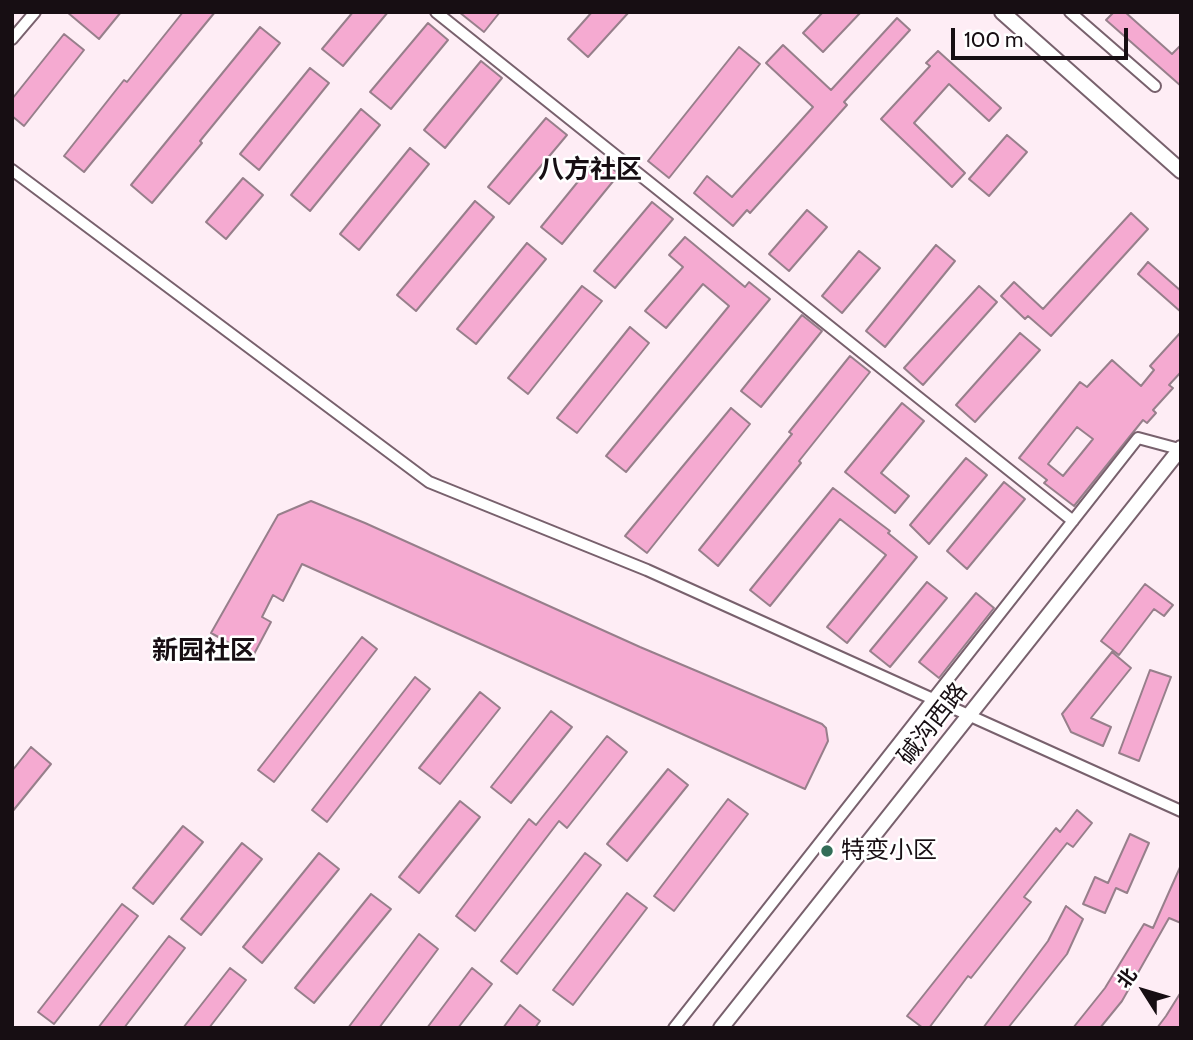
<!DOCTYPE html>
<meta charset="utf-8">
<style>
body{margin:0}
#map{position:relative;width:1193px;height:1040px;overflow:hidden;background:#feedf5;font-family:Cabin,"Noto Sans SC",sans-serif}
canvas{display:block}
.frame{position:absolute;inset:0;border:14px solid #170e13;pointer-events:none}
.north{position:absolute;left:1109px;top:956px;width:70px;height:70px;-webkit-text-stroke:5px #fff;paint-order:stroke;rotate:307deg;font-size:19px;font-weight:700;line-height:28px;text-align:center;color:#170e13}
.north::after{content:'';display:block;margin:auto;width:24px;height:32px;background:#170e13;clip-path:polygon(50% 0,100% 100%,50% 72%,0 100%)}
.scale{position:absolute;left:951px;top:28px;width:177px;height:32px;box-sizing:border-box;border:4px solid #170e13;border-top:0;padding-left:9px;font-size:21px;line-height:24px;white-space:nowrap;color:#170e13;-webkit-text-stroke:5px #fff;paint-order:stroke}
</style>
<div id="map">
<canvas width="1193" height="1040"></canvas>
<div class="frame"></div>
<div class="north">北</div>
<div class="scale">100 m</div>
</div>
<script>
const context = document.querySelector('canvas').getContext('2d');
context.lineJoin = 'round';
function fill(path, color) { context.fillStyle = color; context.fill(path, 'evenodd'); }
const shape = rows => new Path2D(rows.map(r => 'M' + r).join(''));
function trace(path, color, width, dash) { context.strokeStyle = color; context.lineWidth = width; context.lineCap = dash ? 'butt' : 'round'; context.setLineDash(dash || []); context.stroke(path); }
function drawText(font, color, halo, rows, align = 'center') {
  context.font = font + ' Cabin,"Noto Sans SC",sans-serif'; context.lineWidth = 5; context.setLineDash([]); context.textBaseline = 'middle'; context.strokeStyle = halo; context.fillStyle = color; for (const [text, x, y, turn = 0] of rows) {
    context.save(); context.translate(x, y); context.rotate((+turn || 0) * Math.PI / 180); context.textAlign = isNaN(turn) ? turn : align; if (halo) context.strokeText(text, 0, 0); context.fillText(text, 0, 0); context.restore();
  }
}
const building = shape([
 [67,12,121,12,99,39,67,12],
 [183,12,215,12,84,172,64,156,124,80,127,82,183,12],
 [353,12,388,12,343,66,322,49,353,12],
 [459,12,500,12,484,32,459,12],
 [592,12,629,12,588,57,568,39,592,12],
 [823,12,861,12,823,52,803,33,823,12],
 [1114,12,1125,12,1172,54,1181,45,1181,86,1106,20,1114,12],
 [897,18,910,30,844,102,847,105,750,213,747,210,733,226,694,193,707,176,732,197,813,107,766,63,783,45,831,90,897,18],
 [428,23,448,40,391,109,370,92,428,23],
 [260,27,280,43,200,141,202,143,152,203,131,185,260,27],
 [64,34,84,50,24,126,12,116,12,99,64,34],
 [739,47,760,64,669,178,648,161,739,47],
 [938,51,1001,108,989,121,949,84,914,123,965,173,952,187,881,119,930,66,926,63,938,51],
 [481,61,502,78,445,148,424,130,481,61],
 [310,68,329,83,259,170,240,154,310,68],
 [361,109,380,125,310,211,291,195,361,109],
 [546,118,567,135,509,204,488,187,546,118],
 [1007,135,1027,152,989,196,969,179,1007,135],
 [410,148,429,164,359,250,340,234,410,148],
 [598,157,619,174,562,244,541,227,598,157],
 [243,178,263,195,226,239,206,222,243,178],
 [475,201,494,217,416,311,397,295,475,201],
 [652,202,673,219,615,288,594,271,652,202],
 [807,210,827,227,789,271,769,254,807,210],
 [1131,213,1148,229,1051,336,1028,316,1025,319,1001,296,1014,282,1043,309,1131,213],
 [685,237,745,287,749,282,770,299,626,472,606,456,729,306,703,284,666,328,645,311,683,267,669,255,685,237],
 [527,243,546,259,476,344,457,329,527,243],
 [936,245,955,261,885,347,866,331,936,245],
 [859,251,880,268,842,313,822,296,859,251],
 [1148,262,1181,291,1181,312,1138,274,1148,262],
 [582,286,602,301,528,394,508,378,582,286],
 [979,286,997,302,923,385,904,368,979,286],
 [802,315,822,331,761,407,741,391,802,315],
 [630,327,649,343,577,433,557,418,630,327],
 [1181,332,1181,372,1169,385,1173,388,1153,410,1156,413,1147,423,1143,420,1074,506,1044,483,1047,480,1019,458,1080,382,1087,387,1112,360,1141,386,1154,370,1150,366,1181,332],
 [1077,427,1093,439,1063,476,1048,464,1077,427],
 [1020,333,1040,350,975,422,956,405,1020,333],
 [850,356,870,372,799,461,801,463,718,566,699,550,792,434,789,432,850,356],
 [902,403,924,421,881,473,909,496,895,513,845,472,902,403],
 [731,408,750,424,647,553,625,536,731,408],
 [966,458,987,475,929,544,910,525,966,458],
 [1004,482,1025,499,967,569,947,551,1004,482],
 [833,488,890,531,888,533,917,557,847,643,827,627,886,555,840,519,770,606,750,590,833,488],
 [311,501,365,523,640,647,822,724,826,728,828,741,805,789,302,564,283,601,273,595,262,617,271,622,253,656,211,633,278,515,311,501],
 [927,582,947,598,890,667,870,651,927,582],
 [1145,584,1173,605,1164,616,1154,609,1119,655,1101,641,1145,584],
 [976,593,994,608,939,678,919,662,976,593],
 [362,637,377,649,274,782,258,770,362,637],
 [1112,652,1131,668,1091,718,1111,727,1103,746,1071,732,1062,714,1112,652],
 [1150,670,1171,677,1139,761,1119,753,1150,670],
 [415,677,430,689,327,822,312,810,415,677],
 [480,692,500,708,440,784,419,768,480,692],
 [551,711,572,727,511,803,491,787,551,711],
 [607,736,627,752,567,828,559,821,475,931,456,916,529,819,536,825,607,736],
 [31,747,51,764,12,812,12,771,31,747],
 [668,769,688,785,627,861,607,844,668,769],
 [728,799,748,814,674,911,654,896,728,799],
 [460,801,480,817,419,893,399,877,460,801],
 [1077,810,1092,823,1073,847,1067,843,1024,897,1031,902,971,978,968,976,929,1028,923,1028,907,1016,1056,828,1060,832,1077,810],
 [183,826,203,842,153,904,133,888,183,826],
 [1130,834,1149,843,1127,893,1116,888,1105,913,1083,904,1095,877,1108,883,1130,834],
 [242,843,262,859,201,935,181,919,242,843],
 [319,853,339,869,262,963,243,947,319,853],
 [585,853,601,865,517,974,501,961,585,853],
 [1181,865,1181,923,1169,918,1122,1001,1100,1028,1073,1028,1105,988,1144,924,1153,928,1181,865],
 [627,893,647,908,573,1005,553,990,627,893],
 [371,894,391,909,314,1003,295,988,371,894],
 [122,904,138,916,54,1024,38,1012,122,904],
 [1066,906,1083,919,1067,954,1008,1028,983,1028,1048,941,1066,906],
 [419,934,438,949,379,1028,348,1028,419,934],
 [169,936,185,948,124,1028,98,1028,169,936],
 [230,968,246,980,209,1028,183,1028,230,968],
 [472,968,492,984,458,1028,427,1028,472,968],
 [1181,992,1181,1028,1157,1028,1166,1016,1181,992],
 [520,1005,540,1021,535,1028,503,1028,520,1005]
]);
fill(building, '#f5aad1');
trace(building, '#977f8b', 2);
const street = shape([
 [436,12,1073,521],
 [1070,12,1155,86],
 [12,39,35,12],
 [12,170,429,482,647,570,1181,811],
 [674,1028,1138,438,1179,449]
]);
const secondary = shape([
 [1002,12,1181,171],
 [721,1028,1181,448]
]);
trace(street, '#78616d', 14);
trace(secondary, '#78616d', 18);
trace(street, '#fff', 10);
trace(secondary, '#fff', 14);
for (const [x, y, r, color] of [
 [827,851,7,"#326d57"]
]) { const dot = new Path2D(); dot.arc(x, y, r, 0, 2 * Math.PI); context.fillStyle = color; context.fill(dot); trace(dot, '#fff', 2.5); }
drawText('24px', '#170e13', '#fff', [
 ["碱沟西路",933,724,-52]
]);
drawText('24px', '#170e13', '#fff', [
 ["特变小区",841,851]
], 'left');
drawText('bold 26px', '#170e13', '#fff', [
 ["八方社区",590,170],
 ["新园社区",204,651]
]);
</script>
